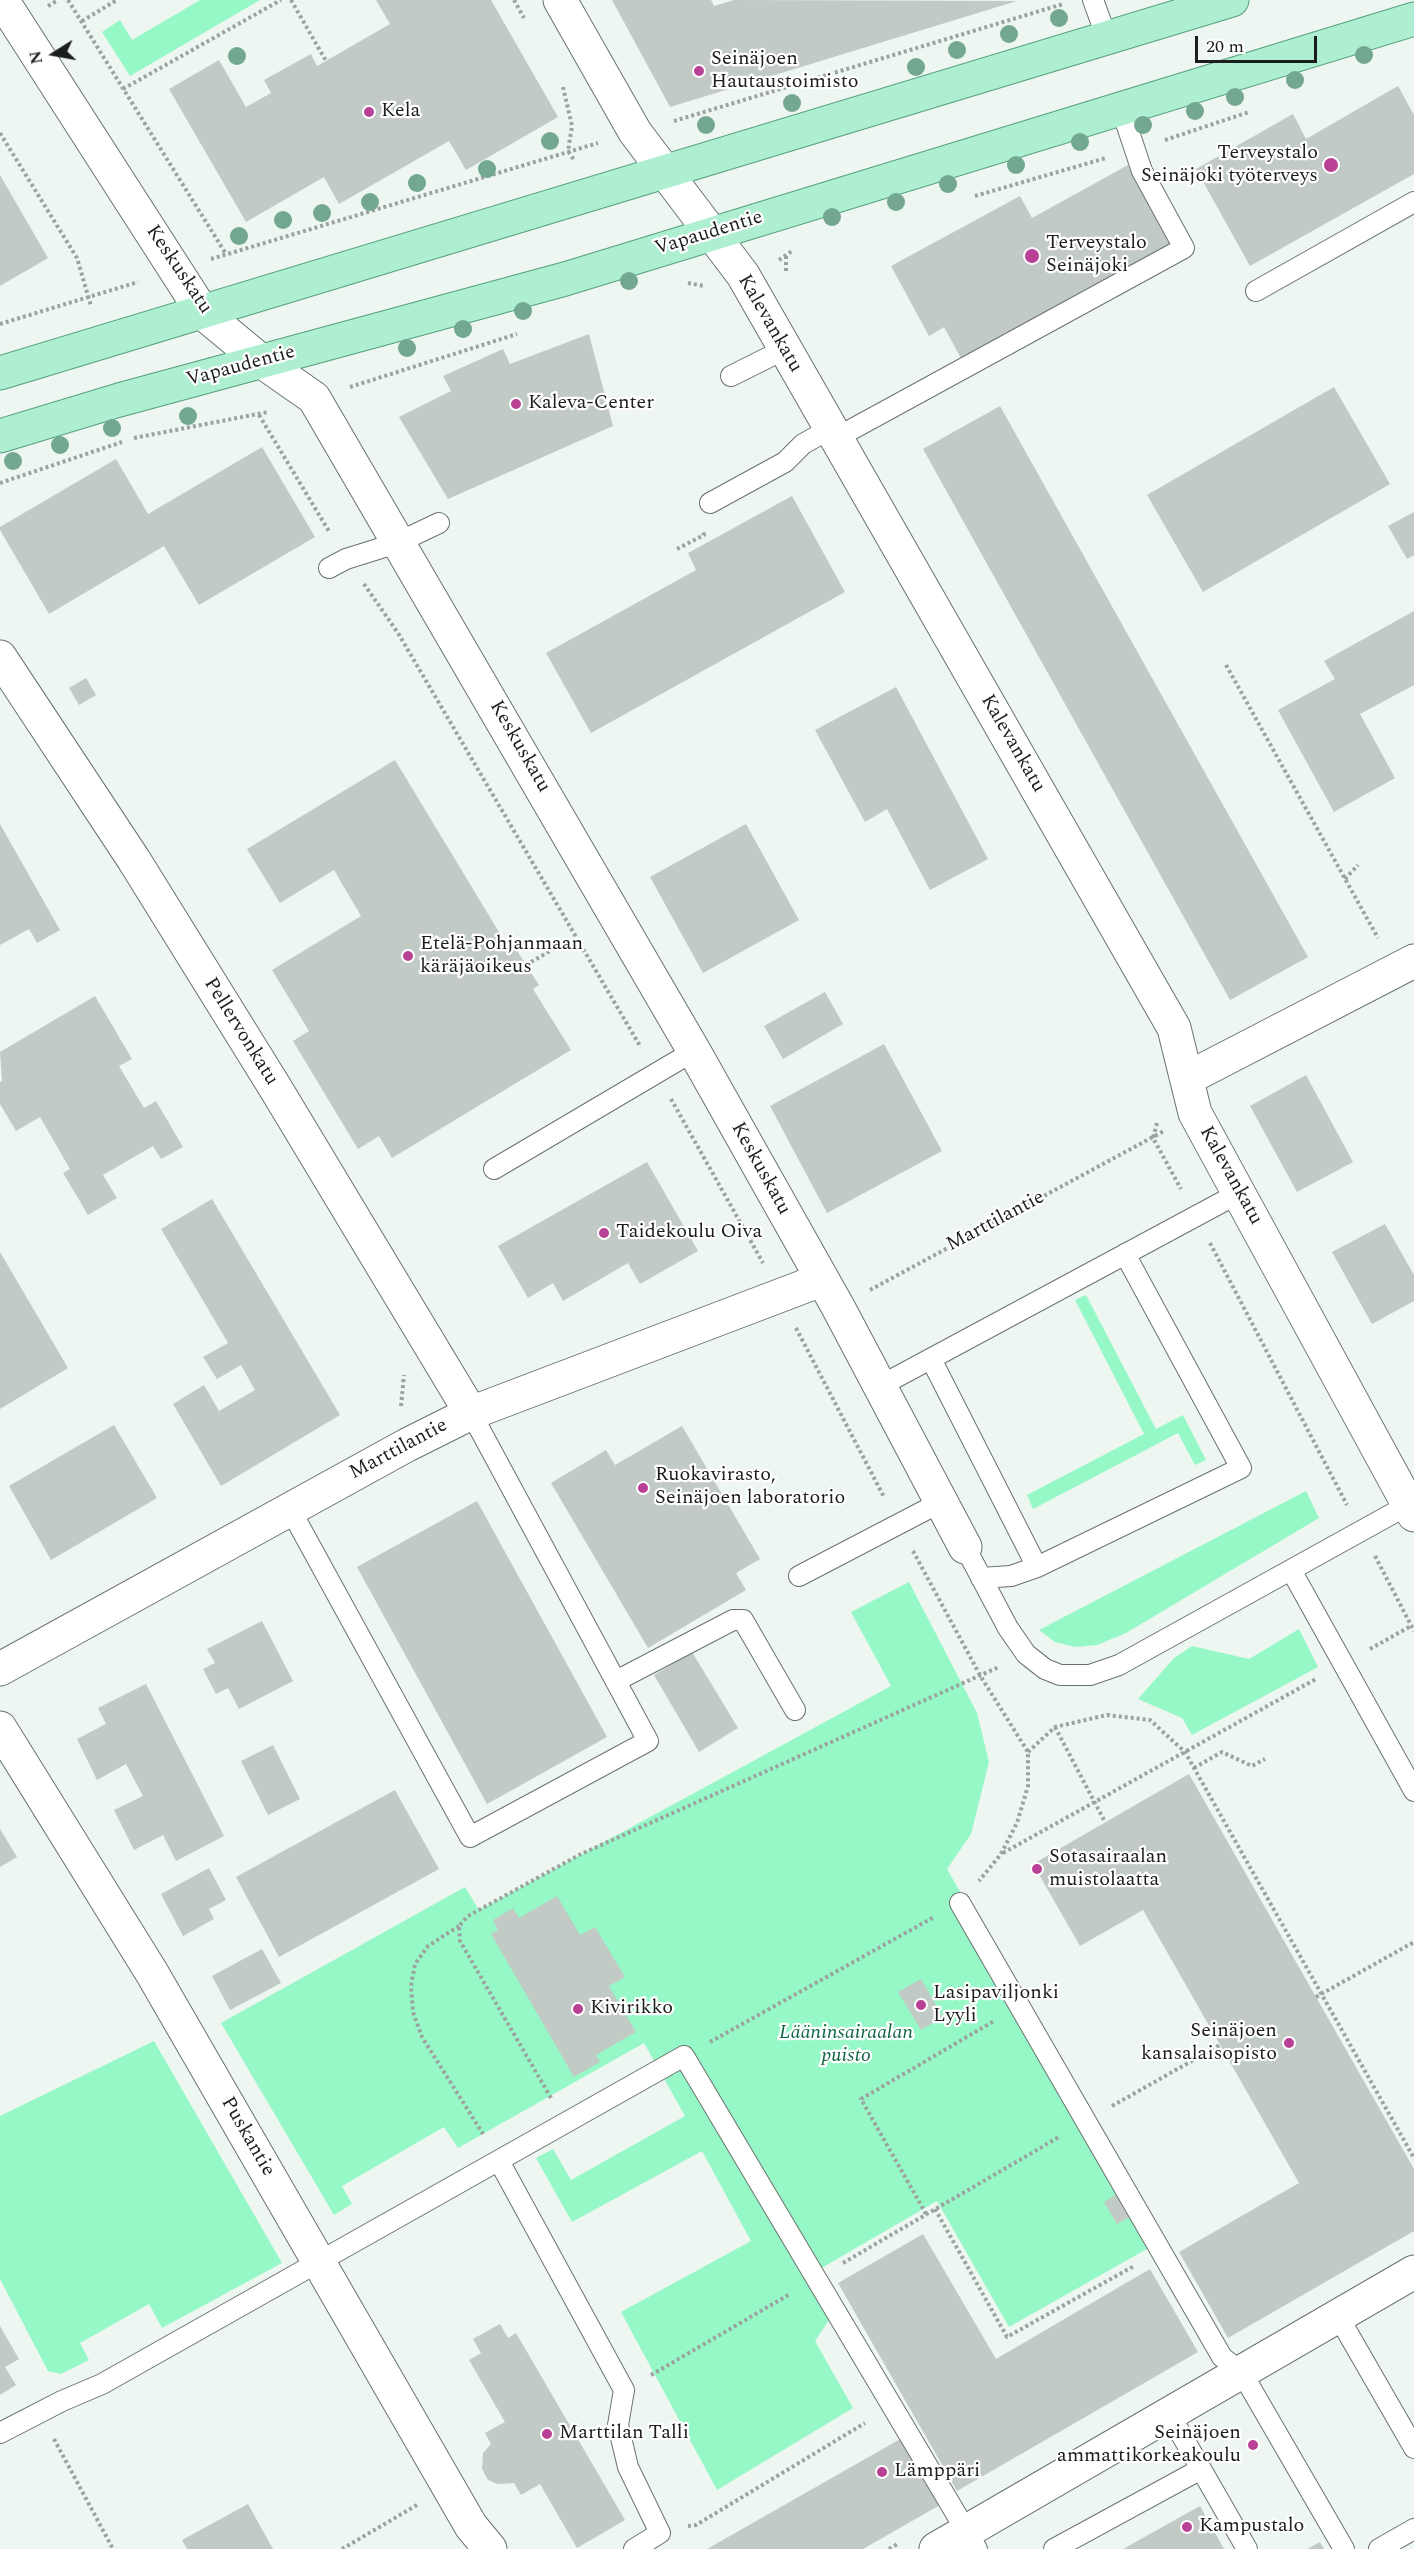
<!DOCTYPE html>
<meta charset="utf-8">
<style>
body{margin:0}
#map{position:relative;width:1414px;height:2549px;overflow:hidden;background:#edf6f1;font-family:Spectral,serif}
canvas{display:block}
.north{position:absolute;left:24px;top:24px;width:60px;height:60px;-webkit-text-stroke:4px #fff;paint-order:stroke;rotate:259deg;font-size:16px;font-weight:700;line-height:24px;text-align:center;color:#1c1e1d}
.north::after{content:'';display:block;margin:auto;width:21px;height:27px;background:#1c1e1d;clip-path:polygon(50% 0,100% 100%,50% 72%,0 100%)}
.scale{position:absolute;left:1195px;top:36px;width:122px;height:27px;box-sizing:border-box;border:3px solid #1c1e1d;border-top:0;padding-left:8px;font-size:18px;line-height:21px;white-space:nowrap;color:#1c1e1d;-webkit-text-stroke:4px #fff;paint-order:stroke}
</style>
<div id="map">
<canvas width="1414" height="2549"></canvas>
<div class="north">N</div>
<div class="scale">20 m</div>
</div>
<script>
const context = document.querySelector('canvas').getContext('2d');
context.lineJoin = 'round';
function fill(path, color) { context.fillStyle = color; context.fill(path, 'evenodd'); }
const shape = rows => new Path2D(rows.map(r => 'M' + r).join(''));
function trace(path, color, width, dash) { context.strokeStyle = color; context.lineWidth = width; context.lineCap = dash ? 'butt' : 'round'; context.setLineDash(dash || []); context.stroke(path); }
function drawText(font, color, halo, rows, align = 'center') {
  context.font = font + ' Spectral,serif'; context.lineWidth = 4.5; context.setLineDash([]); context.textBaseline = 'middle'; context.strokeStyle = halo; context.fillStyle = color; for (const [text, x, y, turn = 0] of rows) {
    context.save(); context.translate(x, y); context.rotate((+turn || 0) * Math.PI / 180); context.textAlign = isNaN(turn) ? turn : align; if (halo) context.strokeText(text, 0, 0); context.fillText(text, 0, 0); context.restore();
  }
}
fill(shape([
 [200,0,260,0,130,76,102,32,120,20,132,40],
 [1086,1295,1156,1429,1183,1415,1206,1460,1195,1465,1178,1433,1033,1509,1027,1495,1144,1434,1075,1300],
 [1306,1491,1319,1518,1126,1633,1097,1645,1075,1647,1055,1642,1039,1630],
 [909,1582,977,1713,989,1762,971,1834,947,1869,1161,2241,1009,2327,937,2201,813,2273,835,2311,815,2341,853,2408,717,2490,621,2312,751,2241,702,2151,572,2222,536,2158,553,2149,571,2180,685,2116,644,2043,458,2148,444,2127,342,2186,352,2204,334,2215,221,2023,465,1887,479,1910,891,1686,851,1612],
 [1299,1629,1318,1667,1192,1735,1182,1718,1138,1699,1174,1658,1192,1646,1249,1659],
 [154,2041,282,2263,162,2328,149,2304,80,2343,89,2360,61,2374,48,2371,0,2279,0,2116]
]), '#96f8c7');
fill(shape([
 [376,0,491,0,558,117,466,170,449,141,339,204,324,177,246,222,169,89,219,60,246,107,271,93,264,80,311,54,317,66,390,24],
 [612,0,711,0,714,6,734,0,1017,1,670,107],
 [1398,86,1414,115,1414,174,1250,266,1196,169,1293,114,1306,139],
 [1128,165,1172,246,962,360,944,327,929,336,891,266,1020,196,1032,218],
 [0,175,48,258,0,286],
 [589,334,613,426,448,499,399,417,451,391,443,376,503,349,510,364],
 [1334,387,1390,484,1203,592,1147,495],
 [1000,406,1308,957,1230,1000,923,449],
 [262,447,315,537,199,605,164,546,49,614,0,530,0,527,116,459,148,514],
 [792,496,845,592,591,733,546,653,696,570,688,553],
 [1414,512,1414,555,1407,559,1388,526],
 [1414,611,1414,685,1360,714,1395,778,1334,812,1278,710,1335,679,1324,661],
 [86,678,96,695,79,705,69,688],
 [896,687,988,859,930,890,887,809,865,822,815,730],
 [395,760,508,947,513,944,526,965,539,985,533,989,571,1050,392,1158,379,1136,358,1149,293,1041,309,1031,272,970,361,916,334,870,280,903,247,849],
 [0,824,60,930,37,943,29,929,0,945],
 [746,824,799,920,703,973,650,877],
 [825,992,843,1024,783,1059,764,1026],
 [95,996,132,1059,119,1066,144,1108,156,1101,183,1147,161,1159,153,1146,103,1175,117,1198,88,1215,63,1173,70,1169,40,1117,16,1131,0,1104,0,1082,2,1081,0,1052],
 [884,1044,942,1151,827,1213,770,1106],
 [1306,1075,1353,1162,1297,1192,1250,1106],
 [647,1162,698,1251,640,1284,628,1263,563,1301,553,1283,528,1298,498,1246],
 [212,1199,340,1415,221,1486,173,1404,204,1385,219,1411,255,1390,241,1365,217,1379,203,1357,228,1343,161,1229],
 [1385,1224,1414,1275,1414,1301,1372,1324,1332,1252],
 [0,1252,68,1368,0,1409],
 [114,1425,157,1498,51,1560,9,1486],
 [682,1426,760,1559,736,1573,746,1590,648,1648,551,1483,606,1450,615,1465],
 [477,1501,607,1737,487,1804,357,1567],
 [262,1621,293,1681,239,1709,228,1688,216,1694,203,1669,215,1663,207,1649],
 [692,1652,738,1728,699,1752,654,1675],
 [146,1684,224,1836,176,1861,163,1835,134,1850,114,1810,143,1796,126,1764,97,1780,77,1739,106,1724,98,1708],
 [273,1745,300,1799,268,1815,241,1761],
 [1189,1774,1414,2169,1414,2231,1228,2338,1179,2252,1299,2183,1143,1910,1080,1946,1033,1864],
 [395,1790,439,1869,279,1957,236,1877],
 [0,1829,17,1857,0,1867],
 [209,1868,226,1900,209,1909,214,1919,183,1936,161,1894],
 [557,1896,580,1935,595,1927,625,1977,609,1986,636,2032,596,2055,600,2062,574,2077,491,1934,498,1930,493,1920,513,1908,519,1918],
 [262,1949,281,1983,230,2010,212,1976],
 [921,1979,943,2017,921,2030,898,1992],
 [1117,2194,1130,2217,1117,2224,1104,2202],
 [923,2234,996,2359,1150,2269,1198,2352,957,2491,838,2283],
 [500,2324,508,2338,516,2333,625,2520,577,2548,540,2484,521,2495,514,2483,497,2484,488,2480,482,2469,483,2453,491,2444,485,2433,505,2422,469,2360,481,2353,473,2339],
 [0,2326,19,2359,5,2367,16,2385,0,2395],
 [902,2438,940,2505,863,2549,707,2549],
 [248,2504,273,2549,187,2549,182,2540],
 [1200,2506,1224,2549,1123,2549],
 [1320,2542,1324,2549,1307,2549]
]), '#c2cac5');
const service = shape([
 [1093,0,1107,38],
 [1256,291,1414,202],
 [731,376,785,349],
 [836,438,1184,248,1142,171,1121,108],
 [710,503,785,462,803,444,830,429],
 [329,568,346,559,397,543,439,523],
 [494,1169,694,1051],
 [931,1359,1037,1567],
 [880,1386,1239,1193],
 [290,1509,470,1837,648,1741,471,1413],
 [965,1547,1008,1628,1026,1654,1045,1669,1060,1675,1090,1675,1119,1665,1408,1505],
 [1291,1570,1414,1791],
 [799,1576,941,1502],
 [981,1578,1011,1576,1037,1567,1241,1468,1125,1254],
 [616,1681,733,1620,743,1620,795,1710],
 [960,1903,1222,2357,1242,2373,1344,2549],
 [499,2161,624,2390,618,2425,628,2467,660,2533,634,2549],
 [1338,2316,1414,2448],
 [1170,2415,1247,2549],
 [0,2433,62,2401,102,2384,684,2056,977,2549],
 [1054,2549,1201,2469],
 [1379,2549,1414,2529]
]);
const minor = shape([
 [2,0,203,313,261,361,314,398,694,1051,838,1307,965,1547],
 [560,0,635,132,743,275,1174,1028,1195,1113,1414,1515],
 [0,657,134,860,276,1089,471,1413],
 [1188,1078,1414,961],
 [0,1669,407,1445,471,1413,821,1280],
 [0,1728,152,1973,471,2526,490,2549],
 [936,2549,1414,2272]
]);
const primary = shape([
 [0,373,1232,0],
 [0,436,119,400,565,279,1414,19]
]);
trace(service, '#6b726e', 22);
trace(minor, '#6b726e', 35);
trace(primary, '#569f7d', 35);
trace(shape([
 [68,0,226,254],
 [291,0,326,61],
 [514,0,524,18],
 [48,6,58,0],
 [82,21,117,0],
 [563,87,572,126,568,151,574,160],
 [123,89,281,0],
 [674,121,1063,4],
 [0,133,77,258,91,306],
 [1165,140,1249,112],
 [975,196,1106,158],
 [786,256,786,273],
 [211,259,598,143],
 [779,260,792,251],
 [688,283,704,286],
 [0,324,138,282],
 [350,387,517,334],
 [259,415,330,533],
 [134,438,268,412],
 [0,483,122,442],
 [677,549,704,535,703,531],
 [364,584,398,633,640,1046],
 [1226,665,1378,938],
 [1345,879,1358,865],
 [526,965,567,941],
 [671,1099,763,1263],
 [1157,1123,1153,1138,1181,1189],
 [1210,1243,1347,1505],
 [870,1290,1164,1131],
 [796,1328,884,1497],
 [401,1406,404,1375],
 [913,1551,981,1677,1028,1752,1028,1786,1017,1823,1001,1854,979,1881],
 [1375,1556,1414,1631],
 [1370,1649,1411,1626],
 [1055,1727,1105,1822],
 [1028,1752,1055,1727,1107,1715,1150,1720,1185,1752,1414,2158],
 [1194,1768,1222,1752,1252,1766,1265,1759],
 [1003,1853,1316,1679],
 [459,1926,428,1946,415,1964,411,1986,413,2012,422,2037,483,2134],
 [1316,1997,1414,1942],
 [710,2042,934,1917],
 [551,2098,460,1941,459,1926,468,1916,581,1854,999,1667],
 [1112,2106,1220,2045],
 [935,2209,1007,2337,1134,2266],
 [926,2214,861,2099,994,2021],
 [843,2263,1059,2137],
 [651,2375,790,2294],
 [54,2439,113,2549],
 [688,2526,696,2525,865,2423],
 [342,2549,417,2505],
 [889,2549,899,2543]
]), '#9ca29f', 4, [3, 3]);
trace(service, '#fff', 20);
trace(minor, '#fff', 33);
trace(primary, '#adefd0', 33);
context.fillStyle = '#73a792';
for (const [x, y] of [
 [1059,18],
 [1009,34],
 [957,50],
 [1364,55],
 [237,56],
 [916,67],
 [1295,80],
 [1235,97],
 [792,103],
 [1195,111],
 [706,125],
 [1143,125],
 [550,141],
 [1080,142],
 [1016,165],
 [487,169],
 [417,183],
 [948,184],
 [370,202],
 [896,202],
 [322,213],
 [832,217],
 [283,220],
 [239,236],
 [629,281],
 [523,311],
 [463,329],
 [407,348],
 [188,416],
 [112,428],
 [60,445],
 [13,461]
]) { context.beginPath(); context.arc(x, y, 9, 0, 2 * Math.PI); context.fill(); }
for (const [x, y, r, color] of [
 [699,71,6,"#b84196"],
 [369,112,6,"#b84196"],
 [1331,165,8,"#b84196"],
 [1032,256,8,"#b84196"],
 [516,404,6,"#b84196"],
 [408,956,6,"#b84196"],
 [604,1233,6,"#b84196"],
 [643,1488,6,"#b84196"],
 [1037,1869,6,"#b84196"],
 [921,2005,6,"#b84196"],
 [578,2009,6,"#b84196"],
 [1289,2043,6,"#b84196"],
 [547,2434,6,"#b84196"],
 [1253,2445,6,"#b84196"],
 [882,2472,6,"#b84196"],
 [1187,2527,6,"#b84196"]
]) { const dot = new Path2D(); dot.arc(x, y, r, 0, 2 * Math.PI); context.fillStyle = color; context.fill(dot); trace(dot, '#fff', 2); }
drawText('20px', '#1c1e1d', '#fff', [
 ["Seinäjoen",711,60],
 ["Hautaustoimisto",711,83],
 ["Kela",381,112],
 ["Terveystalo",1318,154,"right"],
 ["Seinäjoki työterveys",1318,177,"right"],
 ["Terveystalo",1046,244],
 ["Seinäjoki",1046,267],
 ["Kaleva-Center",528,404],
 ["Etelä-Pohjanmaan",420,945],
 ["käräjäoikeus",420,968],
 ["Taidekoulu Oiva",616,1233],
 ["Ruokavirasto,",655,1476],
 ["Seinäjoen laboratorio",655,1499],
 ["Sotasairaalan",1049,1858],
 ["muistolaatta",1049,1881],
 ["Lasipaviljonki",933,1994],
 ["Lyyli",933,2017],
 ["Kivirikko",590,2009],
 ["Seinäjoen",1277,2032,"right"],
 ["kansalaisopisto",1277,2055,"right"],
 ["Marttilan Talli",559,2434],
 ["Seinäjoen",1241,2434,"right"],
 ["ammattikorkeakoulu",1241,2457,"right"],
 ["Lämppäri",894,2472],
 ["Kampustalo",1199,2527]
], 'left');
drawText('20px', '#1c1e1d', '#fff', [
 ["Vapaudentie",709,234,-17],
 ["Keskuskatu",178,270,56],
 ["Kalevankatu",769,324,60],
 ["Vapaudentie",241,367,-15],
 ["Kalevankatu",1012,744,60],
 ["Keskuskatu",519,747,60],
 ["Pellervonkatu",240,1032,58],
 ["Keskuskatu",760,1169,61],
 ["Kalevankatu",1230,1176,61],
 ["Marttilantie",996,1222,-28],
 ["Marttilantie",399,1450,-28],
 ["Puskantie",247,2137,60]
]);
drawText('italic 20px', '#106644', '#fff', [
 ["Lääninsairaalan",846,2034],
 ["puisto",846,2057]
]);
</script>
